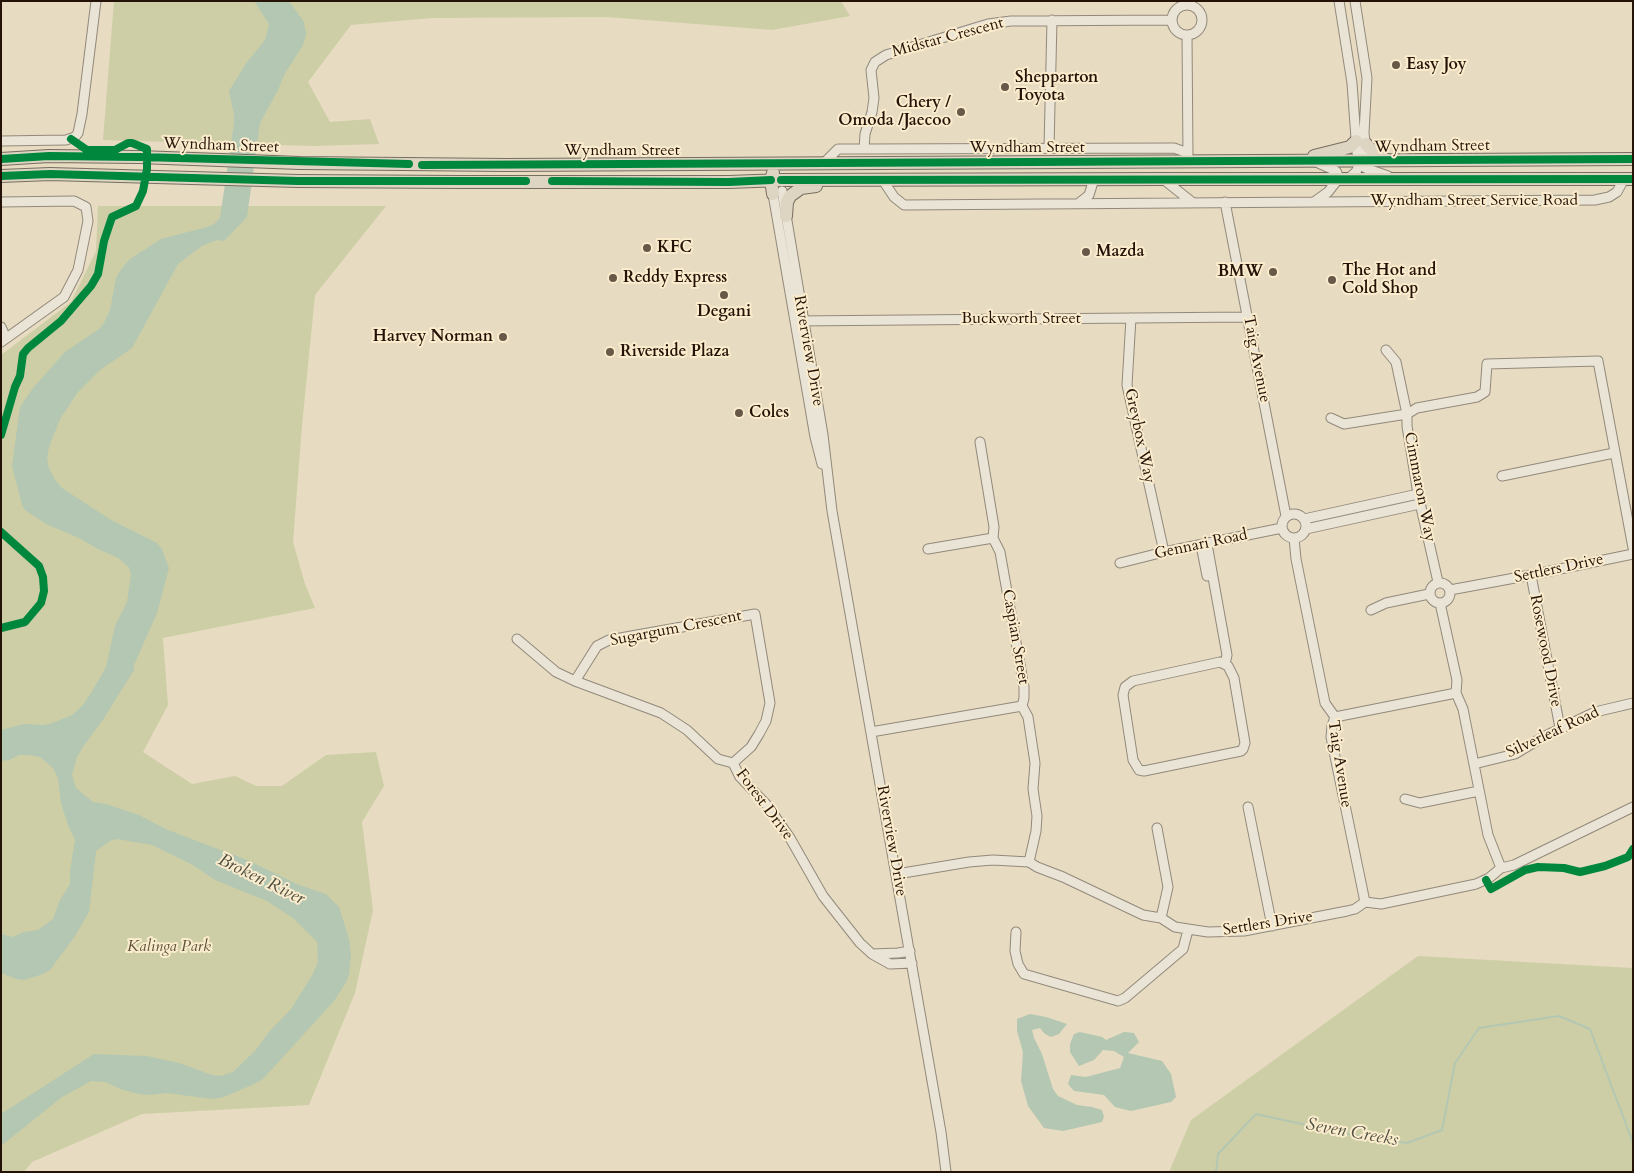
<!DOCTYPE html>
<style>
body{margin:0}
#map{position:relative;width:1634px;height:1173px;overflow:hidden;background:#e7dbc1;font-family:Cardo,serif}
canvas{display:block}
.frame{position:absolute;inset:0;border:2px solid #241207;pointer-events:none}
</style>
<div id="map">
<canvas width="1634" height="1173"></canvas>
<div class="frame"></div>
</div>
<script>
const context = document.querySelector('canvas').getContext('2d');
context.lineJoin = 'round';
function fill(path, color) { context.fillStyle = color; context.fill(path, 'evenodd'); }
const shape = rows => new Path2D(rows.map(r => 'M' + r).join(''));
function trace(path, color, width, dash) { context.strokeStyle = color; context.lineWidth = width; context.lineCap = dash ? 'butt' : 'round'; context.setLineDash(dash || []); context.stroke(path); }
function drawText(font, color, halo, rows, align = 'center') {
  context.font = font + ' Cardo,serif'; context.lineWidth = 4; context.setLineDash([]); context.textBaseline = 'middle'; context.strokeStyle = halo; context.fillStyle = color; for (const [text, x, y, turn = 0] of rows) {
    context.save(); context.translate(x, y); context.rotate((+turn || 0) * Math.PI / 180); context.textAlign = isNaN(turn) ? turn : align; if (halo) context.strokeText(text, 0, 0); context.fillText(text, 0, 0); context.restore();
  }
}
fill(shape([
 [114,1,841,1,850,16,772,30,607,17,432,18,351,25,308,82,330,122,370,119,379,144,315,146,103,140],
 [98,206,386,206,315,295,302,425,293,542,305,584,315,608,163,638,168,705,143,752,192,784,235,776,256,786,282,786,326,755,376,752,384,786,362,822,373,910,355,993,309,1105,142,1114,32,1162,24,1172,1,1172,1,355,71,302,96,251],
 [1418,956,1633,968,1633,1172,1169,1172,1191,1120]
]), '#cdcea6');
fill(shape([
 [254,1,289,1,304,22,306,35,303,45,284,75,278,90,260,123,247,217,224,241,217,240,202,246,178,264,132,348,100,370,78,392,60,419,49,447,47,459,49,468,55,480,62,488,111,520,157,543,162,549,169,568,157,613,134,665,134,670,104,718,83,747,77,757,72,775,76,788,93,802,106,804,139,815,168,830,247,860,299,885,326,894,339,907,349,939,351,955,349,974,347,981,334,1001,263,1079,254,1084,224,1097,212,1099,167,1093,150,1095,139,1094,123,1090,105,1082,91,1081,62,1097,1,1146,1,1114,94,1054,147,1056,179,1063,212,1075,220,1076,233,1072,255,1051,269,1032,291,1009,313,974,318,961,317,942,293,918,267,901,215,880,191,864,152,845,117,839,110,841,96,851,89,912,75,936,50,970,43,974,24,980,16,979,1,973,1,934,12,937,24,932,38,930,53,919,60,900,70,884,70,871,75,840,68,825,61,803,58,778,53,768,40,757,28,755,19,755,9,760,1,761,1,730,24,724,42,725,50,724,72,715,82,706,91,693,106,667,115,626,127,602,131,575,129,567,118,558,98,549,79,538,46,524,25,510,22,505,12,466,20,407,33,388,65,352,99,329,104,323,110,310,116,278,122,268,130,259,161,239,207,227,214,224,220,218,234,123,234,115,229,91,247,62,265,40,269,24],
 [1030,1014,1046,1017,1067,1024,1059,1034,1051,1037,1045,1034,1040,1028,1032,1030,1034,1038,1042,1054,1053,1089,1058,1096,1077,1105,1092,1107,1102,1110,1104,1117,1102,1122,1063,1131,1044,1128,1028,1106,1021,1081,1023,1052,1017,1031,1017,1019],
 [1080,1032,1102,1037,1106,1040,1124,1032,1134,1033,1139,1042,1128,1053,1162,1061,1171,1074,1176,1097,1171,1102,1131,1111,1115,1107,1104,1095,1074,1091,1068,1084,1071,1075,1086,1077,1120,1068,1124,1057,1114,1051,1103,1050,1094,1060,1079,1066,1070,1052,1070,1044,1074,1034]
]), '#b3c7b2');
trace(shape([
 [1216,1172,1218,1154,1256,1114,1362,1137,1407,1143,1442,1130,1455,1063,1479,1028,1559,1016,1590,1029,1633,1143]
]), '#b3c7b2', 2);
const minor = shape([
 [1339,1,1352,83,1357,153,1365,168,1388,176],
 '1172 20a15 15 0 1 1 30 0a15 15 0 1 1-30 0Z',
 [1187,35,1188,157],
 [1,141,66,140,75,137,78,133,82,114,96,1],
 [1049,148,1052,20],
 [864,149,865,134,872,112,874,98,871,70,875,62,886,55,988,24,1011,21,1172,20],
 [824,163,838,149,864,149,1174,148,1188,153],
 [1349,178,1356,172,1366,149,1364,133,1367,78,1355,1],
 [882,179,894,197,904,205,1595,200,1609,197,1617,192,1624,179],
 [1163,179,1192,202],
 [782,191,823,435,832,511,941,1132,946,1172],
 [773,194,815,437,822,464],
 [1,202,74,201,86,207,88,221,78,270,64,297,1,342],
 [1225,202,1286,516],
 [1314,202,1328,192,1339,178,1336,171,1318,163],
 [1079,203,1089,195,1094,179],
 [1131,318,1127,385,1164,552],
 [795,321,1247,317],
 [1,327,6,338],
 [1331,418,1344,424,1407,414,1396,362,1386,350],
 [980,442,994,527,993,538,1000,552,1024,687,1024,698,1022,706,1028,717,1035,763,1033,789,1037,816,1036,831,1029,862],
 [1502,476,1614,453],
 '1282 526a12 12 0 1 1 24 0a12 12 0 1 1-24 0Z',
 [1304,519,1418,494],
 [1306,529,1420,504],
 [1294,538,1296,559,1325,703,1335,717,1332,726,1331,737,1365,902],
 [1207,544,1227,655,1225,664],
 [1201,545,1207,576],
 [928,549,993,538],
 [1120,563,1164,552,1282,528],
 [1531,575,1560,728],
 [1438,582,1418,494,1407,426,1407,414,1417,408,1477,397,1485,392,1487,364,1598,361,1633,548],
 '1430 593a10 10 0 1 1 20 0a10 10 0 1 1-20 0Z',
 [1450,590,1531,575,1633,554],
 [1440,603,1457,680,1456,693,1463,709,1488,835,1501,868],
 [1371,610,1386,603,1429,594],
 [517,639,556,672,575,681,661,713,687,730,718,759,733,763,740,777,767,805,790,838,823,896,860,943,872,954,890,964,912,963],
 [1220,662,1228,666,1234,678,1245,743,1243,749,1241,751,1144,771,1139,770,1133,760,1123,695,1125,687,1133,681,1220,662],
 [575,681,597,646,609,640,755,614,770,703,766,721,759,734,751,747,733,763],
 [1335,717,1456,693],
 [871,732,1022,706],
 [1474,764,1515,754,1543,737,1595,712,1633,703],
 [1405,799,1420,803,1479,791],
 [1248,807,1272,926],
 [1157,828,1168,887,1161,918],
 [897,874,969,862,993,860,1029,862,1037,867,1063,877,1143,915,1161,918,1175,927,1208,932,1244,931,1347,911,1355,909,1365,902,1381,904,1476,884,1489,878,1501,868,1514,865,1633,807],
 [1016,932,1015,951,1018,964,1024,974,1118,1001,1125,998,1183,949,1188,930],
 [872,954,898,953,910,951]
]);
const highway = shape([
 [1366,144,1377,156,1387,160],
 [1314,156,1350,147,1356,141],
 [1,159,49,156,139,157,300,163,506,165,1633,159],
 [773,173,771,180,773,194],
 [1,176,50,174,298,181,458,182,729,182,781,180,1163,179,1633,179],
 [786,216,787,202,790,196,801,188,816,186]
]);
trace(minor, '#92897a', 11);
trace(highway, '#776e60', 14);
trace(minor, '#eae4d7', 9);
trace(highway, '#ded4c2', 12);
trace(shape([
 [1,159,49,156,139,157,409,164],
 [422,165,1633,159],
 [1,176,50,174,298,181,526,181],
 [781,180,1633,179],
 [552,181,729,182,771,180],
 [1,435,15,387,20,376,23,354,28,348,61,321,91,286,98,274,104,241,112,217,136,206,143,191,147,169,147,149,132,143,128,143,115,150,87,150,71,139],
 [1,532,39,566,43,577,44,591,41,603,25,622,1,628],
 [1486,880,1491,889,1525,870,1538,867,1564,868,1580,872,1605,866,1628,857,1633,849]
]), '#00873e', 8);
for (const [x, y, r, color] of [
 [1396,65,5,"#685848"],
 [1005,87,5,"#685848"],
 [961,112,5,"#685848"],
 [647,248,5,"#685848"],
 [1086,252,5,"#685848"],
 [1273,272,5,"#685848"],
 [613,278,5,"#685848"],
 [1332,280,5,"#685848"],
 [724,295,5,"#685848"],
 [503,337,5,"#685848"],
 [610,352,5,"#685848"],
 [739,413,5,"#685848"]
]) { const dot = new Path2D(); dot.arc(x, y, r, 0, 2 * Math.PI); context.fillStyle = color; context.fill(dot); trace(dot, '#faeccc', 2); }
drawText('16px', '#241207', '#faeccc', [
 ["Midstar Crescent",948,38,-15],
 ["Wyndham Street",221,146,2],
 ["Wyndham Street",1432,147,-1],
 ["Wyndham Street",1027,148],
 ["Wyndham Street",622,151],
 ["Wyndham Street Service Road",1474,201],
 ["Buckworth Street",1021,319],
 ["Riverview Drive",808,351,80],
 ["Taig Avenue",1256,359,79],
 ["Greybox Way",1139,436,78],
 ["Cimmaron Way",1419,487,79],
 ["Gennari Road",1201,545,-12],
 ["Settlers Drive",1559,569,-12],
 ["Sugargum Crescent",676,629,-11],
 ["Caspian Street",1015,637,80],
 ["Rosewood Drive",1545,651,79],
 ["Silverleaf Road",1553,733,-25],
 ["Taig Avenue",1339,764,81],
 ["Forest Drive",764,805,53],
 ["Riverview Drive",891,841,80],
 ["Settlers Drive",1268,924,-9]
]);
drawText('bold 16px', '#241207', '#faeccc', [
 ["Easy Joy",1406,65],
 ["Shepparton",1015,78],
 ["Toyota",1015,96],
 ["Chery /",951,103,"right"],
 ["Omoda /Jaecoo",951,121,"right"],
 ["KFC",657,248],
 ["Mazda",1096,252],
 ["The Hot and",1342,271],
 ["Cold Shop",1342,289],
 ["BMW",1263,272,"right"],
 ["Reddy Express",623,278],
 ["Degani",724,312,"center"],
 ["Harvey Norman",493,337,"right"],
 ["Riverside Plaza",620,352],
 ["Coles",749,413]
], 'left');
drawText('italic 16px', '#585037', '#faeccc', [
 ["Kalinga Park",169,947]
]);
drawText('italic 18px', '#4e4e41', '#faeccc', [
 ["Broken River",261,880,26],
 ["Seven Creeks",1352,1133,10]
]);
</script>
